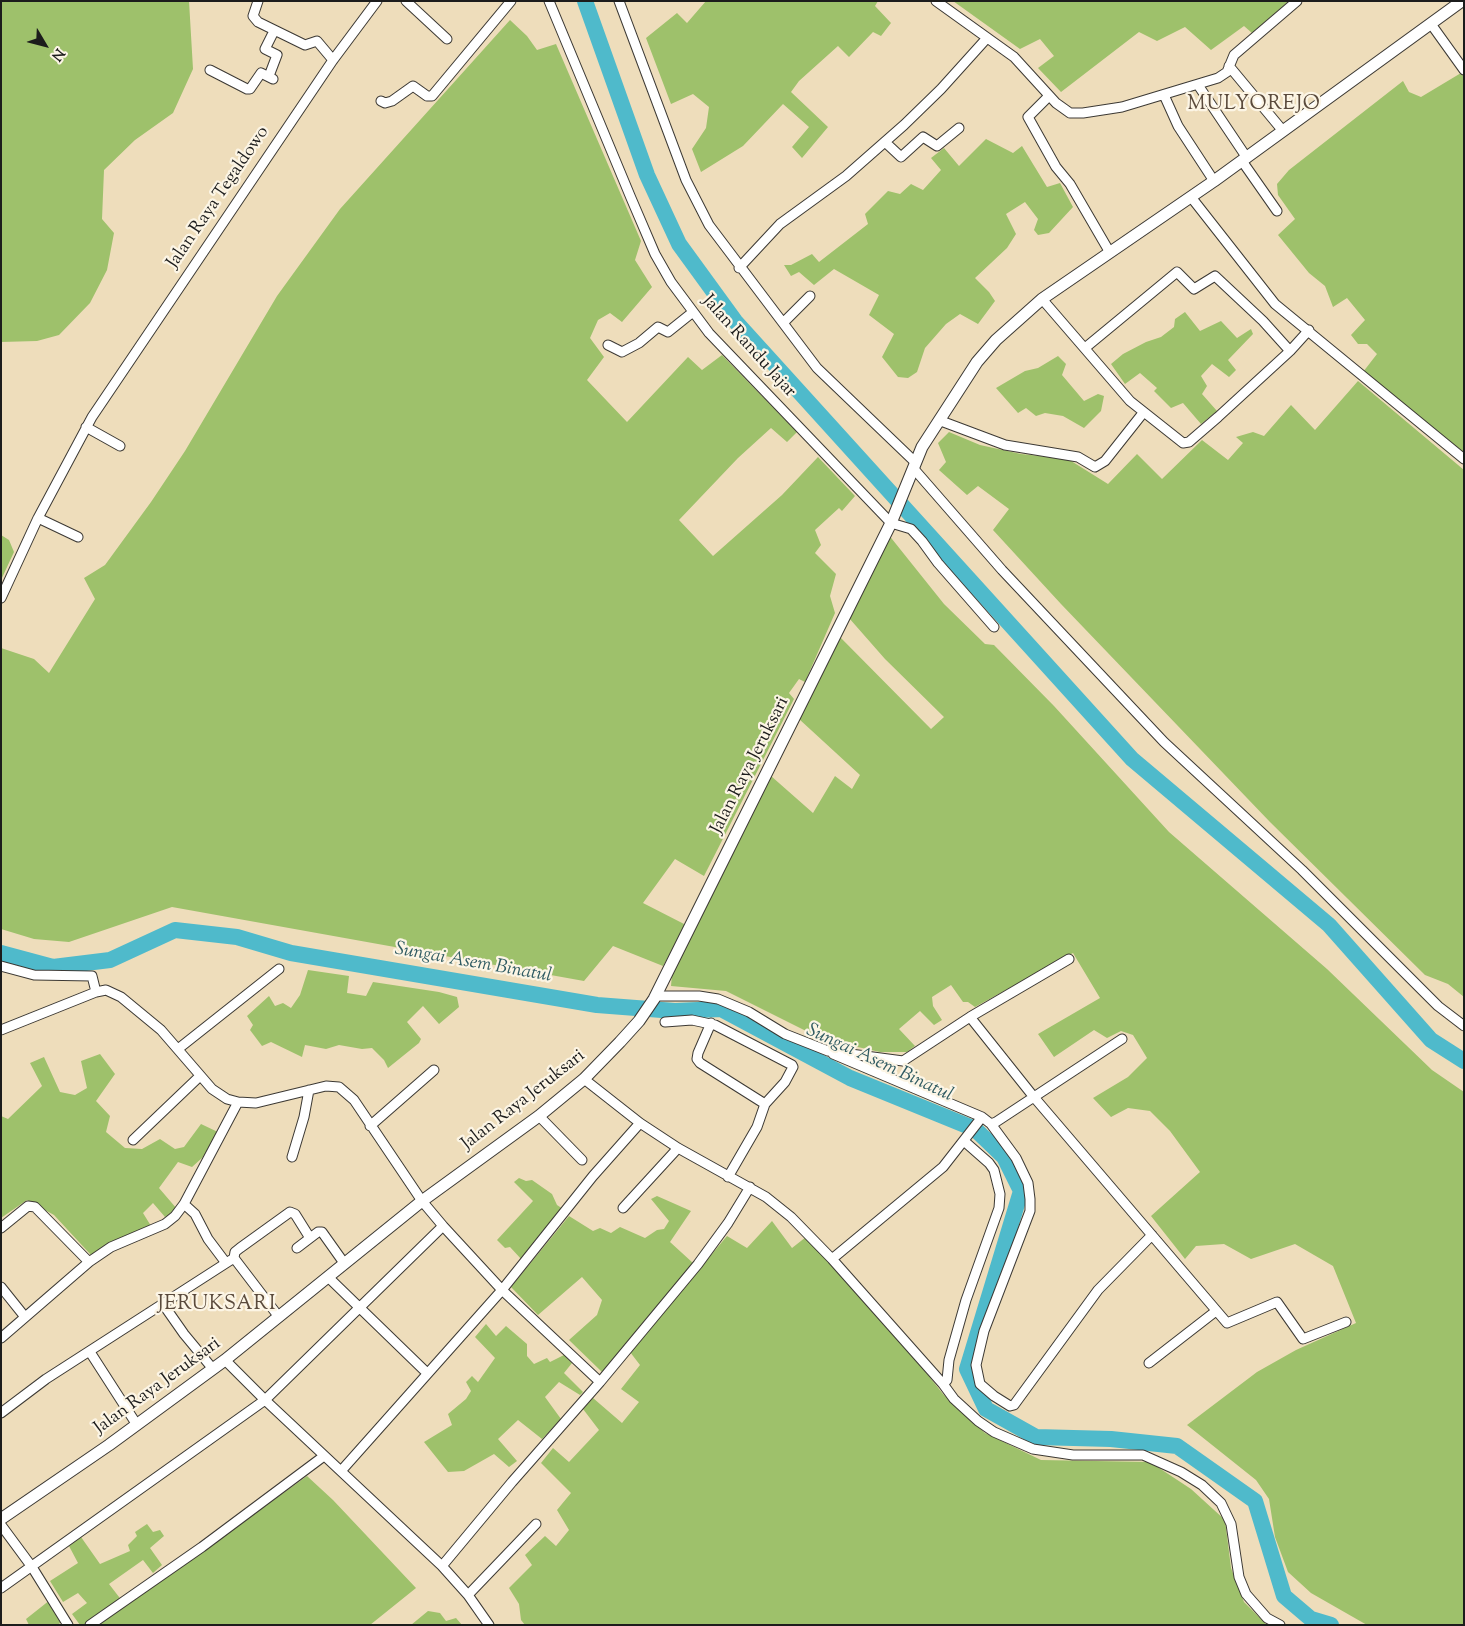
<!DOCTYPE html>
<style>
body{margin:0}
#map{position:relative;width:1465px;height:1626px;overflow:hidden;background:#edb;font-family:"Sorts Mill Goudy",serif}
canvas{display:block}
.frame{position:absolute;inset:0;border:2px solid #1c1c1c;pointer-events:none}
.north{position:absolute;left:20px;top:20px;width:50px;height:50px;-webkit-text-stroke:4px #fcf5e5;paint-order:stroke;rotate:127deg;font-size:14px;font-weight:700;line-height:20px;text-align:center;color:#1c1c1c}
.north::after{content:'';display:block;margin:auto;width:18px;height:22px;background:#1c1c1c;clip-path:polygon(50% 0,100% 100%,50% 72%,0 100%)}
</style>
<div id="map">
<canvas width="1465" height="1626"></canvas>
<div class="frame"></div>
<div class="north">N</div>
</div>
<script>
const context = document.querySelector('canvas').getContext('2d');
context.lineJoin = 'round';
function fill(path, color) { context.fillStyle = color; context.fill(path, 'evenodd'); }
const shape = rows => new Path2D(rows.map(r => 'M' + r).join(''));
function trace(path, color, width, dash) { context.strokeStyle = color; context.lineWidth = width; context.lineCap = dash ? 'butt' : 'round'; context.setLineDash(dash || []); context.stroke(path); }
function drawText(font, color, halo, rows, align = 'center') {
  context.font = font + ' "Sorts Mill Goudy",serif'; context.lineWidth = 4.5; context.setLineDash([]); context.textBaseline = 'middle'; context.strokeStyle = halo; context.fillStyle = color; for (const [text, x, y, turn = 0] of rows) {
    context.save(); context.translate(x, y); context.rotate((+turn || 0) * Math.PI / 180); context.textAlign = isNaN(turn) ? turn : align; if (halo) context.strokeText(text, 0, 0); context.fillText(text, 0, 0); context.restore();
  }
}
fill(shape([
 [1,1,189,1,193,69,173,113,135,140,104,170,102,219,114,233,107,270,90,303,59,335,37,341,1,342],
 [706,1,878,1,875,6,891,23,881,36,873,32,849,57,838,46,799,81,791,92,828,127,802,158,792,147,809,127,783,104,743,146,701,172,692,149,706,128,709,107,693,94,671,104,646,38,677,13,687,23],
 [953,1,1289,1,1252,33,1244,26,1211,50,1185,27,1157,41,1139,32,1061,92,1038,68,1054,56,1040,39,1020,49],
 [510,20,527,36,537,50,556,44,641,241,635,260,652,287,622,322,610,313,598,320,590,338,604,357,587,380,627,422,688,357,702,370,722,355,797,432,787,442,771,428,738,458,679,520,713,556,782,495,818,457,855,496,842,511,839,508,815,530,821,545,815,553,836,574,830,596,835,613,805,682,799,679,789,693,794,699,704,876,675,859,643,903,686,925,663,966,613,946,584,981,172,907,69,942,34,939,1,929,1,648,34,659,49,673,95,599,84,578,105,565,151,502,185,451,277,296,340,209],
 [1461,73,1464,77,1464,454,1363,372,1377,354,1367,344,1358,344,1351,335,1365,320,1347,298,1333,307,1325,286,1309,273,1278,235,1295,219,1278,195,1277,184,1289,170,1403,81,1409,92,1421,97],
 [986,139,1013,153,1022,146,1047,187,1060,183,1073,207,1049,233,1038,235,1034,230,1038,219,1025,202,1006,214,1016,234,1007,248,975,278,989,292,995,301,978,324,960,314,946,324,925,348,917,372,908,378,898,377,882,357,894,334,869,315,879,295,834,269,814,285,799,272,791,276,784,265,791,265,812,254,819,262,868,224,865,214,888,191,900,194,911,184,923,190,941,170,931,158,944,148,959,166],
 [1185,312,1200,331,1221,321,1237,338,1251,329,1253,334,1228,360,1236,370,1229,377,1212,364,1201,376,1207,386,1202,394,1217,411,1201,424,1183,403,1171,408,1154,391,1157,388,1140,373,1125,384,1111,364,1123,354,1146,342,1161,337,1174,327,1175,319],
 [1058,356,1066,364,1062,375,1084,401,1098,394,1104,396,1101,411,1084,428,1063,416,1045,413,1036,416,1026,408,1018,413,996,388,1025,371,1038,368],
 [1358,381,1464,470,1464,997,1448,984,1425,975,1270,822,1061,604,993,530,1009,509,978,486,967,495,939,470,946,462,938,443,949,432,980,445,1021,454,1068,459,1108,484,1137,454,1162,479,1202,440,1228,460,1243,443,1236,437,1253,432,1264,436,1291,405,1315,430],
 [888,534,944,604,985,644,994,645,1054,706,1169,832,1327,969,1432,1070,1464,1092,1464,1625,1367,1625,1311,1593,1288,1572,1275,1537,1269,1499,1256,1480,1187,1425,1257,1372,1296,1350,1356,1323,1333,1266,1295,1244,1251,1259,1224,1244,1196,1246,1185,1259,1151,1216,1200,1172,1170,1131,1150,1111,1128,1108,1111,1117,1093,1098,1128,1077,1147,1058,1133,1035,1121,1031,1107,1038,1094,1030,1054,1057,1038,1034,1100,998,1073,953,975,1007,968,1002,963,1002,951,985,932,997,933,1006,942,1020,934,1025,920,1011,899,1029,915,1046,907,1052,880,1052,822,1039,726,991,671,986,672,974,771,776,813,813,835,776,852,789,860,775,799,719,839,636,931,729,944,717,885,659,849,618],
 [1,535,9,540,14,552,1,580],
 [308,970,349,976,347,993,366,996,373,982,439,992,457,997,459,1007,439,1024,423,1006,407,1022,421,1039,419,1043,388,1068,384,1060,372,1048,362,1049,339,1045,326,1049,305,1045,302,1057,271,1042,262,1046,250,1030,253,1025,247,1016,269,996,275,1006,283,1003,291,1008,300,995],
 [100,1054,115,1074,96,1101,110,1116,106,1132,125,1148,142,1149,160,1139,175,1149,184,1147,201,1124,220,1133,202,1158,192,1167,178,1162,159,1188,177,1209,165,1217,153,1203,143,1213,151,1226,91,1255,54,1215,27,1200,1,1218,1,1116,8,1119,42,1086,30,1063,44,1057,60,1092,75,1095,87,1088,81,1061],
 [519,1178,526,1181,532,1180,552,1194,557,1205,563,1209,522,1260,510,1247,505,1248,497,1240,533,1201,514,1182],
 [657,1196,691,1211,670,1242,693,1263,611,1365,602,1372,569,1340,597,1315,602,1300,582,1277,538,1315,511,1287,569,1216,593,1231,600,1228,611,1233,620,1227,645,1238,657,1230,664,1229,669,1221,651,1199],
 [772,1221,792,1248,806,1237,898,1337,943,1394,985,1433,1041,1460,1150,1462,1191,1489,1225,1520,1231,1568,1244,1602,1267,1625,525,1625,521,1620,519,1604,509,1588,532,1565,525,1555,545,1536,556,1546,569,1530,557,1510,571,1493,541,1463,553,1448,569,1462,599,1430,583,1409,593,1398,622,1423,639,1402,621,1389,640,1365,630,1352,727,1236,747,1248],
 [486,1324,496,1336,506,1326,527,1344,527,1356,534,1364,547,1358,550,1362,564,1355,572,1363,564,1373,583,1392,580,1395,559,1382,545,1397,561,1419,542,1439,518,1420,498,1439,517,1461,509,1467,494,1454,464,1471,448,1472,424,1442,452,1425,448,1414,466,1399,471,1391,466,1382,472,1376,478,1382,495,1358,475,1337],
 [307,1476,333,1500,416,1588,370,1625,80,1625,72,1614,87,1603,78,1593,63,1602,50,1581,78,1563,69,1546,81,1537,100,1564,130,1551,128,1545,137,1536,135,1532,147,1524,153,1532,160,1530,164,1536,150,1548,162,1565,153,1573,143,1560,109,1584,126,1606],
 [50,1600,62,1621,58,1625,29,1625,26,1619],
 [428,1611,440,1613,446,1621,456,1618,462,1625,411,1625]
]), '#9ec16b');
trace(shape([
 [585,1,647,175,679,244,735,321,1132,759,1329,925,1431,1040,1464,1061],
 [1,953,53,967,110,960,175,930,237,937,291,953,597,1005,675,1011,721,1009,850,1078,975,1129,1004,1157,1021,1191,967,1369,986,1409,1036,1437,1111,1439,1177,1446,1255,1501,1284,1596,1311,1619,1331,1625]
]), '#4fbacb', 16);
const minor = shape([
 [258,1,253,16,258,22,305,45,317,41,333,60],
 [406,1,447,39],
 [549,1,631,198,655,254,671,282,709,333,891,523,911,529,922,541,938,563,994,627],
 [619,1,686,180,709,225,817,368,915,462],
 [936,1,1014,57,1056,103,1070,113,1083,113,1122,107,1218,78,1227,72,1234,55,1297,1],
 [1431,24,1464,70],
 [1229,66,1283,131],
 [210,70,247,89,250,89,261,73,273,79],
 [269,76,277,55,265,49,274,31],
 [1198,85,1247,158],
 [1164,95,1178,126,1214,181],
 [1049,96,1028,117,1056,167,1070,184,1109,251],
 [381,101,385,103,392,101,413,86,427,96,432,96,511,1],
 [885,142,901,157,923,137,937,146,959,128],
 [1242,161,1277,211],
 [1191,197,1275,304,1464,459],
 [739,268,780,224,846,176,904,125,941,89,987,38],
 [1042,299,1130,401,1183,443,1189,442,1218,417,1290,351,1309,330],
 [783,323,810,296],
 [608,345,622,352,639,343,658,327,668,332,693,312],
 [1085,348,1177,272,1194,289,1215,276,1263,321,1290,351],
 [941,421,1005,445,1078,457,1095,467,1105,461,1143,413],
 [86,427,120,446],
 [914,469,1002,570,1164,742,1302,870,1438,1006,1464,1026],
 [38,518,78,537],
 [1,598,38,518,92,417,333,60,377,1],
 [1,966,34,975,92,976,96,992],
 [656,996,699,996,718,999,749,1012,785,1034,828,1051,903,1061,970,1017,1069,959],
 [970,1017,1033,1096,1227,1323,1277,1302,1303,1339,1346,1322],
 [665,1022,692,1020,715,1025,792,1065,793,1067,785,1082,765,1104,757,1127,728,1177],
 [711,1023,698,1053,697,1059,700,1063,765,1104],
 [1,1030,96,992,106,990,121,997,161,1030,212,1089,227,1099,238,1102,256,1103,326,1086,339,1087,354,1100,422,1201,443,1226,265,1400,1,1588],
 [178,1049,279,969],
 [833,1054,982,1117],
 [584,1079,640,1123,678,1148,766,1197,791,1217,832,1259,943,1384,947,1380,949,1360,966,1300,999,1208,1000,1194,994,1170,989,1163,964,1141],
 [539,1116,582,1160],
 [991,1124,1016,1158,1028,1183,1030,1199,1030,1211,984,1331,976,1365,980,1384,994,1396,1010,1406,1014,1405,1098,1290,1152,1235],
 [370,1126,434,1070],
 [133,1140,200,1076],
 [292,1157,304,1117,309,1090],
 [184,1204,195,1214,208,1239,226,1263],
 [623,1208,678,1148],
 [443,1226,502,1290,600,1382],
 [1,1228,28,1206,35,1207,89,1262,1,1338],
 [297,1248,318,1232,322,1232,344,1263],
 [234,1258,235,1252,240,1248,290,1212,295,1214,310,1238],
 [832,1259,943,1167,982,1117,991,1124,996,1122,1122,1039],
 [89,1262,111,1247,165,1224,175,1216,184,1204,238,1102],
 [328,1277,427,1373],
 [1,1287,25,1317],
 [163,1304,184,1334,213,1369],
 [90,1352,137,1425],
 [225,1360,265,1400,442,1566,468,1595,489,1625],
 [1149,1363,1216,1311],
 [943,1384,954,1399,978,1421,994,1432,1033,1449,1073,1455,1143,1455,1181,1472,1202,1485,1221,1503,1231,1524,1239,1577,1246,1594,1267,1618,1280,1625],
 [1,1413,46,1379,234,1258,279,1317],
 [341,1471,502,1290,593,1176,640,1123],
 [1,1525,32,1567,68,1625],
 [442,1566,512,1482,600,1382,698,1264,728,1223,750,1187],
 [468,1595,536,1524],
 [90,1625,202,1547,324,1456]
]);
const tertiary = shape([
 [1,1519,109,1445,225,1360,422,1201,539,1116,584,1079,620,1042,639,1021,654,999,891,523,922,447,977,362,996,340,1042,299,1214,181,1462,1]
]);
trace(minor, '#3c3934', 11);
trace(tertiary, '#3c3934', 13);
trace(minor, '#fff', 9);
trace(tertiary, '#fff', 11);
drawText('18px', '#1c1c1c', '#fcf5e5', [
 ["Jalan Raya Tegaldowo",219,198,-56],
 ["Jalan Randu Jajar",748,347,48],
 ["Jalan Raya Jeruksari",751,766,-63],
 ["Jalan Raya Jeruksari",524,1101,-38],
 ["Jalan Raya Jeruksari",158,1387,-36]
]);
drawText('italic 19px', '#305b62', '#fcf5e5', [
 ["Sungai Asem Binatul",473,964,10],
 ["Sungai Asem Binatul",879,1064,25]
]);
context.letterSpacing = '1px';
drawText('20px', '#5a4a3c', '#fcf5e5', [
 ["MULYOREJO",1254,106],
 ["JERUKSARI",217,1306]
]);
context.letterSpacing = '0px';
</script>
